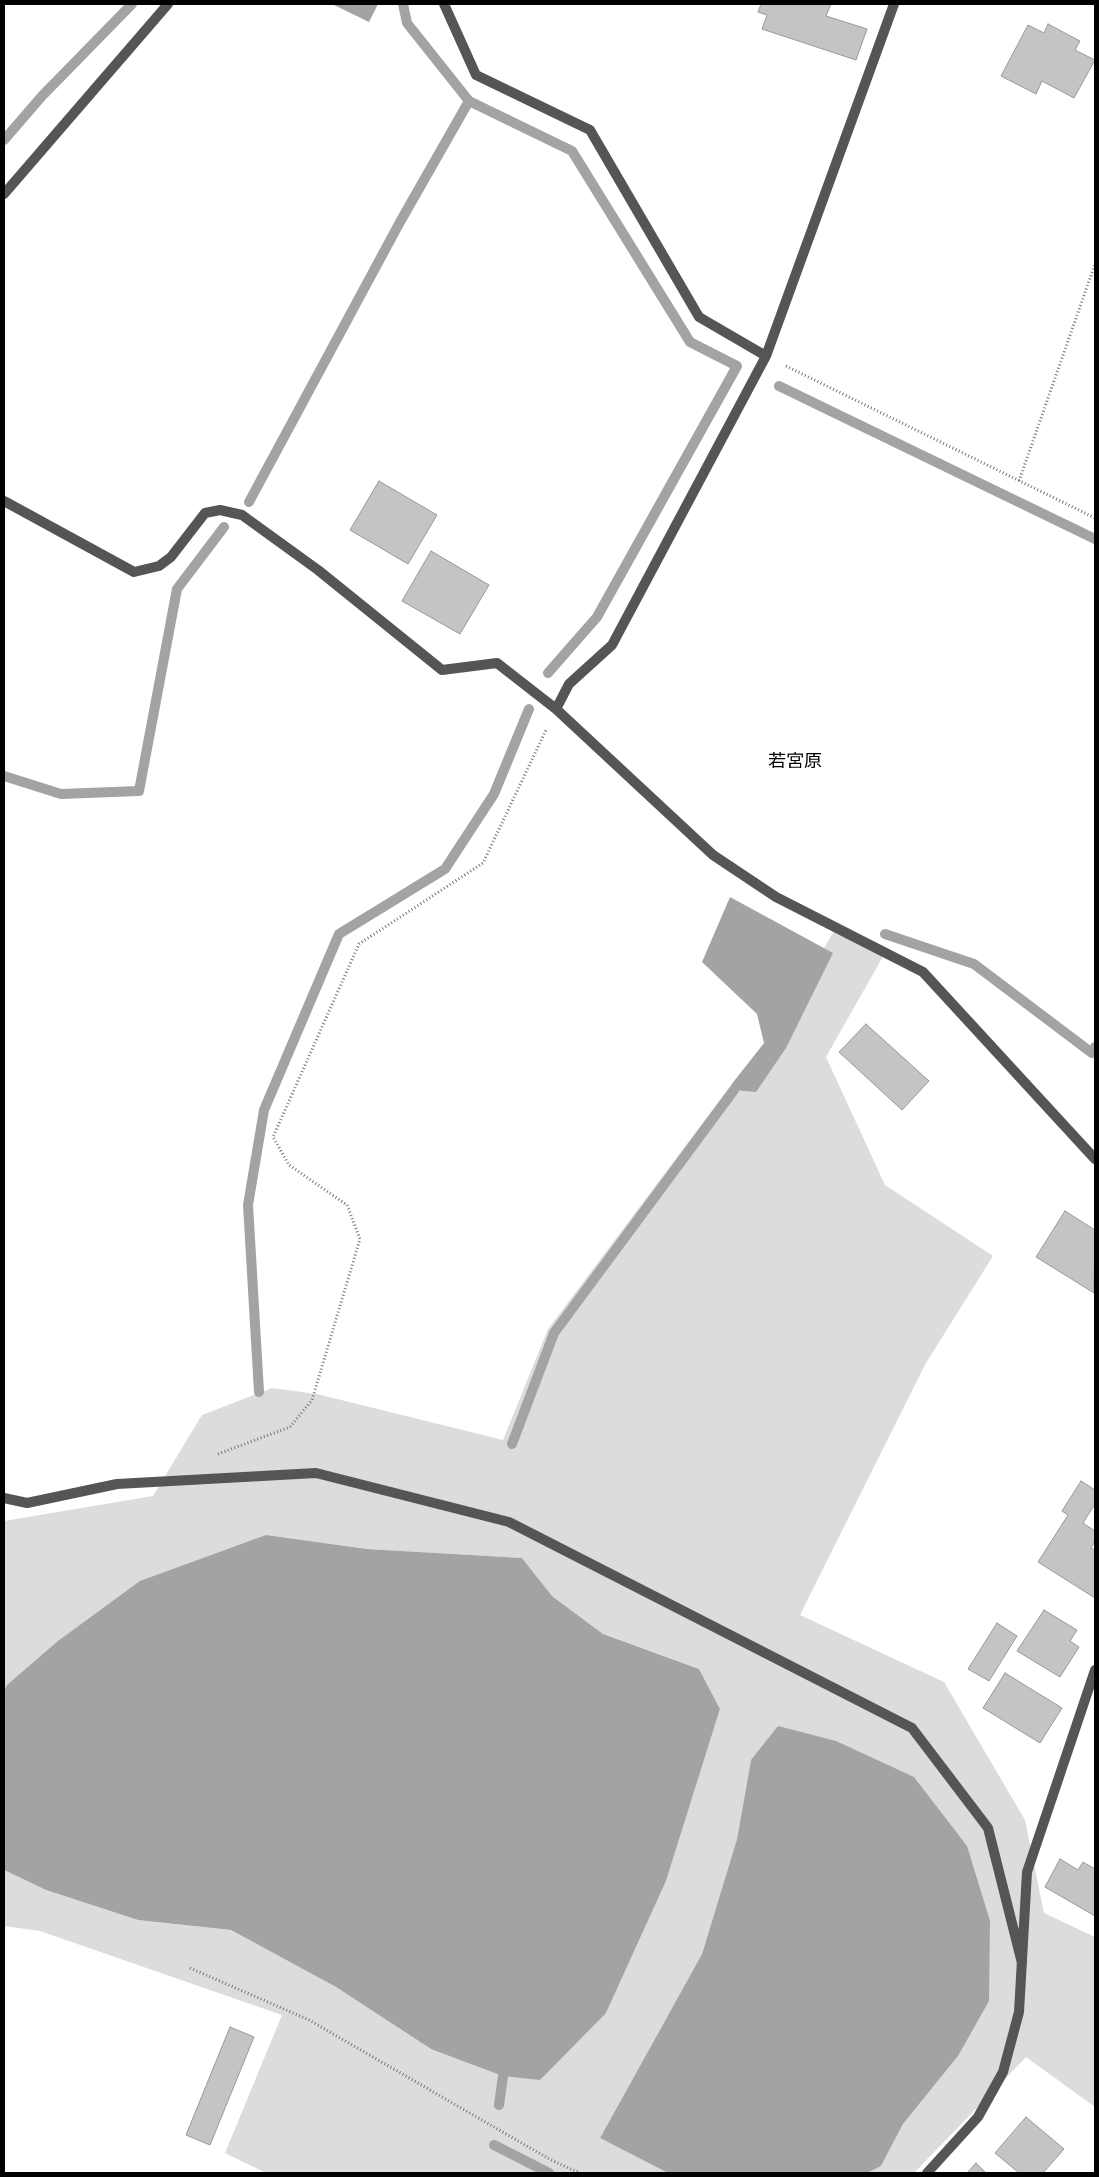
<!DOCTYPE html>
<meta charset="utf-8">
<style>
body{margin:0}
#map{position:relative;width:1099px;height:2177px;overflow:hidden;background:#fff;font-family:Karla,sans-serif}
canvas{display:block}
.frame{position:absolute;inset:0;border:5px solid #000;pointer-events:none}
</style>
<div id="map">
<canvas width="1099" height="2177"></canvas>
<div class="frame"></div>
</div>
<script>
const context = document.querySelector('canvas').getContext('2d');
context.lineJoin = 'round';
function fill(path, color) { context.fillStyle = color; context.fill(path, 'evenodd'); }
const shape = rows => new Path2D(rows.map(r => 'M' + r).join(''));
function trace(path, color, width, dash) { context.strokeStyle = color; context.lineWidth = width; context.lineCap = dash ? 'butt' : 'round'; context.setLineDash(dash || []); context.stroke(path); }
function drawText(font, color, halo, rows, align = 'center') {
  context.font = font + ' Karla,"Noto Sans JP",sans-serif'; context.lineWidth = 5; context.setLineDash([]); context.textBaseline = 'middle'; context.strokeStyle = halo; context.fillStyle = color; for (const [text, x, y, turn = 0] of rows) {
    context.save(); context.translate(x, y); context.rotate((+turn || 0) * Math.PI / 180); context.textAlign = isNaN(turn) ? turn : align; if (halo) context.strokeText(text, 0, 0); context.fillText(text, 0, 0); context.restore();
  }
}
fill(shape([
 [836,928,885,953,826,1057,885,1185,993,1256,926,1363,800,1615,944,1682,1025,1820,1044,1913,1095,1937,1095,2107,1026,2057,914,2173,867,2173,881,2166,903,2124,958,2056,751,1760,737,1839,702,1954,600,2138,668,2173,266,2173,225,2153,282,2015,40,1931,4,1926,4,1870,46,1890,138,1920,231,1930,336,1987,431,2049,606,2013,666,1881,720,1709,699,1669,603,1634,552,1596,522,1558,367,1549,266,1535,7,1685,4,1691,4,1521,153,1496,202,1415,272,1388,317,1394,503,1440,548,1329,731,1085,734,1090,832,953,824,948]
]), '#dcdcdc');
fill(shape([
 [332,4,378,4,369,22],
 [730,897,833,953,786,1048,756,1092,734,1090,731,1085,764,1043,757,1014,702,962],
 [266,1535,367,1549,522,1558,552,1596,603,1634,699,1669,720,1709,666,1881,606,2013,540,2080,503,2076,431,2049,336,1987,231,1930,138,1920,46,1890,4,1870,4,1691,7,1685,58,1641,140,1581],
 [778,1726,836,1741,914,1777,967,1846,990,1921,989,2001,958,2056,903,2124,881,2166,867,2173,668,2173,600,2138,702,1954,737,1839,751,1760]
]), '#a3a3a3');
trace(shape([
 [469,101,572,151,690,342,737,366,597,617,548,673],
 [4,140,42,96,132,4],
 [779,386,1095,539],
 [249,502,400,222,469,101,407,23,403,4],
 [4,776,61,794,139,791,177,589,224,527],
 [885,934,974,964,1092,1053,1095,1047],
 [259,1392,248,1205,264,1110,339,934,445,869,494,794,529,709],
 [512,1444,554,1333,734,1090],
 [499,2105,503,2076],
 [494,2145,549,2173]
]), '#a3a3a3', 10);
const building = shape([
 [761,4,831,4,826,16,867,29,856,60,762,29,767,15,758,12,761,4],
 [1048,24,1080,41,1075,50,1095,60,1074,98,1042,81,1036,94,1001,76,1028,25,1044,33,1048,24],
 [379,481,437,515,408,564,350,530,379,481],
 [431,551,489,585,460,634,402,601,431,551],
 [866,1024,929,1081,902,1110,839,1052,866,1024],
 [1065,1211,1095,1230,1094,1293,1036,1257,1065,1211],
 [1081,1481,1095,1490,1095,1504,1083,1523,1095,1531,1095,1541,1091,1548,1095,1550,1095,1598,1038,1562,1068,1515,1062,1511,1081,1481],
 [1044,1610,1077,1630,1070,1641,1079,1647,1060,1677,1017,1651,1044,1610],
 [997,1623,1017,1636,989,1681,968,1669,997,1623],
 [1005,1673,1062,1708,1040,1743,983,1708,1005,1673],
 [1060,1859,1078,1870,1083,1862,1095,1869,1095,1916,1045,1887,1060,1859],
 [230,2027,254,2037,210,2145,186,2135,230,2027],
 [1026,2117,1064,2149,1043,2173,1019,2173,995,2153,1026,2117],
 [976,2163,986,2173,967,2173,976,2163]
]);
fill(building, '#c4c4c4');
trace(building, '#999', 1);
trace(shape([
 [786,366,1095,518],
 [1019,481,1095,264],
 [218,1454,290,1427,312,1400,360,1239,347,1205,289,1165,273,1137,359,944,483,863,546,730],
 [190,1968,309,2020,551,2160,580,2173]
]), '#777', 3, [1, 2.5]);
trace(shape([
 [444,4,476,75,590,130,699,317,766,356],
 [4,194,168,4],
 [4,501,134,572,159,566,171,557,205,513,220,510,242,515,318,570,442,670,497,663,556,709,713,855,776,897,923,972,1095,1159],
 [556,709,569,684,612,645,766,356,894,4],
 [4,1498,27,1503,117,1484,316,1473,509,1522,912,1728,988,1828,1022,1963],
 [927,2173,978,2117,1003,2072,1019,2012,1027,1872,1095,1670]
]), '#555', 10);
drawText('18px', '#000', '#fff', [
 ["若宮原",795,762]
]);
</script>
